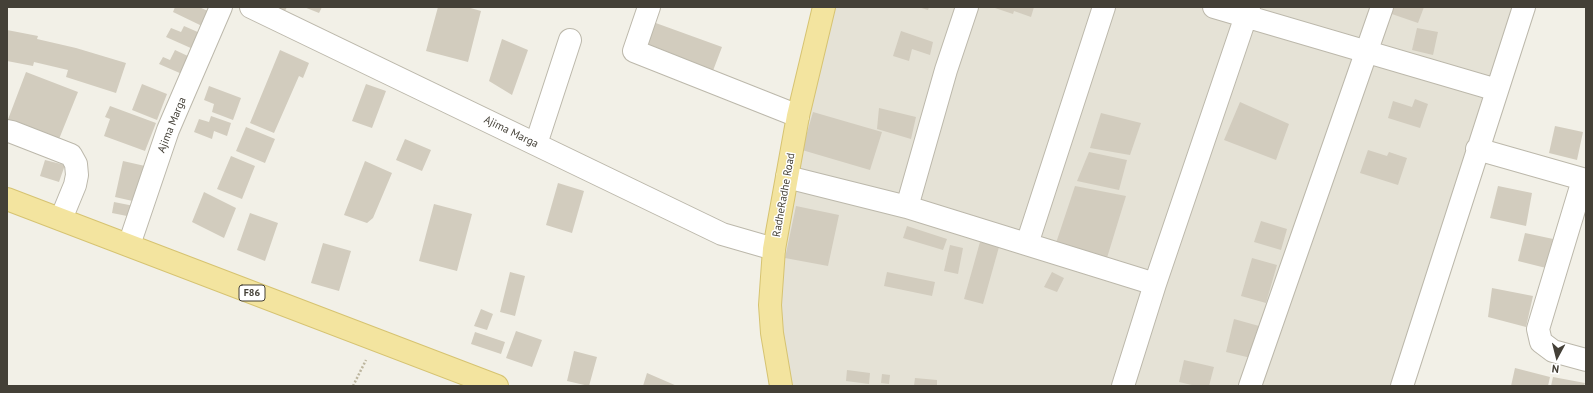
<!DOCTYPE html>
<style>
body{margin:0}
#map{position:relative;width:1593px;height:393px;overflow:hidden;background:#f2f0e7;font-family:"PT Sans",sans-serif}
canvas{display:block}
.frame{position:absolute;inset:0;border:8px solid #444037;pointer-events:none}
.north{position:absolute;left:1537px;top:337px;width:40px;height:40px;-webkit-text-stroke:3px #fff;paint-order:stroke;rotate:187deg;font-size:11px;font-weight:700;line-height:16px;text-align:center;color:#444037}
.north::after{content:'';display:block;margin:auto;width:14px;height:18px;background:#444037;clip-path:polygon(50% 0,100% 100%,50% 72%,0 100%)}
</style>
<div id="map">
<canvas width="1593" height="393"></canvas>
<div class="frame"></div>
<div class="north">N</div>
</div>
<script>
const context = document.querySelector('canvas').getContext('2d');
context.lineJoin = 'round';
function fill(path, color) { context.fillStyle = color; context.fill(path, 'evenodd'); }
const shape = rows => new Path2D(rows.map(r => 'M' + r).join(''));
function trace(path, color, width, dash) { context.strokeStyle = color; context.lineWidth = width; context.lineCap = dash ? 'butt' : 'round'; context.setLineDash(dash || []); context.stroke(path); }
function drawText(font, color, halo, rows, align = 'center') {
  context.font = font + ' "PT Sans",sans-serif'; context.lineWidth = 3; context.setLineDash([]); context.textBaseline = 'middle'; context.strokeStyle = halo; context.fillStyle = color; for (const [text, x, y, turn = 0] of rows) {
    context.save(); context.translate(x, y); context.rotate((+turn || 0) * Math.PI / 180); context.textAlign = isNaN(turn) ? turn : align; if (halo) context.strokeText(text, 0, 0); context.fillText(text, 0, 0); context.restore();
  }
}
fill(shape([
 [824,7,1524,7,1402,386,783,386,770,305]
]), '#e5e2d6');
fill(shape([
 [175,7,199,7,208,11,202,26,173,12],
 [276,7,287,7,285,11],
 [304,7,322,7,319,13],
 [438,7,467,7,481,11,468,62,426,51],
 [918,7,929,7,928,10],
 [992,7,1034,7,1031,17,1014,11,1013,14],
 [1387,7,1424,7,1418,23,1386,12],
 [653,22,722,47,711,76,642,51],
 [184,26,200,33,193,49,166,37,171,28,181,32],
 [1417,28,1438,32,1433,55,1412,50],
 [7,30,38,36,37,39,76,48,126,63,116,93,66,77,68,70,34,62,33,66,7,61],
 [901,31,933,42,930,55,912,49,909,61,893,56],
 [502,39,528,50,512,95,489,81],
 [175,50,190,57,182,74,159,64,163,57,170,60],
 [280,50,309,63,303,78,299,76,274,133,250,123],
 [26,72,78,92,57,144,7,122],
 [142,84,167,94,157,120,132,110],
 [366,84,386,91,372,128,352,121],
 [209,86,241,98,233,120,212,112,214,104,204,100],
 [1415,99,1428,104,1420,128,1388,118,1393,101,1412,107],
 [1240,102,1289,124,1276,160,1224,140],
 [110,106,156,123,145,151,104,136,110,119,105,117],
 [879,108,916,117,911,139,877,129],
 [813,112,882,132,870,170,802,150],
 [1101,113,1141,123,1130,155,1090,148],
 [211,116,231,123,227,136,214,131,212,139,194,132,199,119,209,122],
 [1555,126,1583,132,1577,160,1549,153],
 [246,127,275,139,265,163,236,151],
 [405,139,431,150,422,171,396,160],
 [1368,150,1387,156,1389,152,1407,158,1398,185,1360,173],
 [1089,152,1127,160,1119,190,1077,181],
 [231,156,255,166,242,199,217,189],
 [45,160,65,165,59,182,40,176],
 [123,161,145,166,137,202,115,197],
 [365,161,392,173,373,218,367,223,344,215],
 [558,183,584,191,572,233,546,225],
 [1075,186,1126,196,1106,261,1054,249],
 [1498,186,1532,193,1526,226,1490,218],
 [204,192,236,208,224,238,192,222],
 [114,202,134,206,132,217,112,213],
 [434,204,472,214,457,271,419,261],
 [796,206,839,215,828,266,785,258],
 [250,213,278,223,265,261,237,250],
 [1261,221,1287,229,1281,250,1254,242],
 [907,226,947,239,943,250,903,238],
 [1525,233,1558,240,1550,269,1518,261],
 [980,242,999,247,983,304,964,299],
 [323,243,351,251,339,291,311,283],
 [950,245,963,248,958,274,944,271],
 [1252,258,1277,265,1266,303,1241,296],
 [510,272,525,276,515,316,500,312],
 [887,272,935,282,932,296,884,286],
 [1052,272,1064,278,1057,292,1044,287],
 [1492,288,1533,296,1526,327,1488,317],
 [481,309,493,314,487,330,474,326],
 [1234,319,1259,326,1251,358,1226,352],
 [516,331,542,340,532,367,506,358],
 [475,332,505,342,501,354,471,344],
 [574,351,597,357,589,386,567,381],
 [1184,360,1214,367,1209,386,1196,386,1179,382],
 [1515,368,1550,377,1548,386,1511,386],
 [847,370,870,373,869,384,846,381],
 [647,373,677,386,643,386],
 [882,374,890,375,889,384,881,383],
 [1553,377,1585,383,1584,386,1551,386],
 [915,378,937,380,937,386,914,386]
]), '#d2ccbe');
const minor = shape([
 [251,7,722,234,774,249],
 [649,7,634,51,798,116],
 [1214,7,1497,90],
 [7,131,12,132,71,155,76,164,77,175,75,185,61,219],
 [536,144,570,40],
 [1477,149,1586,180],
 [787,177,907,207,1155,284],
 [1583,180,1538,329,1541,342,1553,351,1586,360],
 [907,207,946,70,967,7],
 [1027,244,1104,7],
 [129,245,168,130,221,7],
 [1123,386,1155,284,1249,7],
 [1250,386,1382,7],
 [1402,386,1524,7]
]);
const major = shape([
 [7,199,497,386],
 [781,386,772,333,770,305,774,249,798,116,824,7]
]);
trace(minor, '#bcb8ab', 24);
trace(major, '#d6c371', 24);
trace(shape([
 [353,386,366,360]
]), '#bcb59e', 2.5, [2, 2]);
trace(minor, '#fff', 22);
trace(major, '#f3e49f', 22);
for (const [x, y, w] of [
 [252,293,26]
]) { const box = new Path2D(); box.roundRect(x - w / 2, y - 8, w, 16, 3); context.fillStyle = '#fff'; context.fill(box); trace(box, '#444037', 1); }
drawText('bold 10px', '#444037', null, [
 ["F86",252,293]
]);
drawText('11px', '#444037', '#fff', [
 ["Ajima Marga",172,125,-68],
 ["Ajima Marga",511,132,26],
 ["RadheRadhe Road",784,195,-80]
]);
</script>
